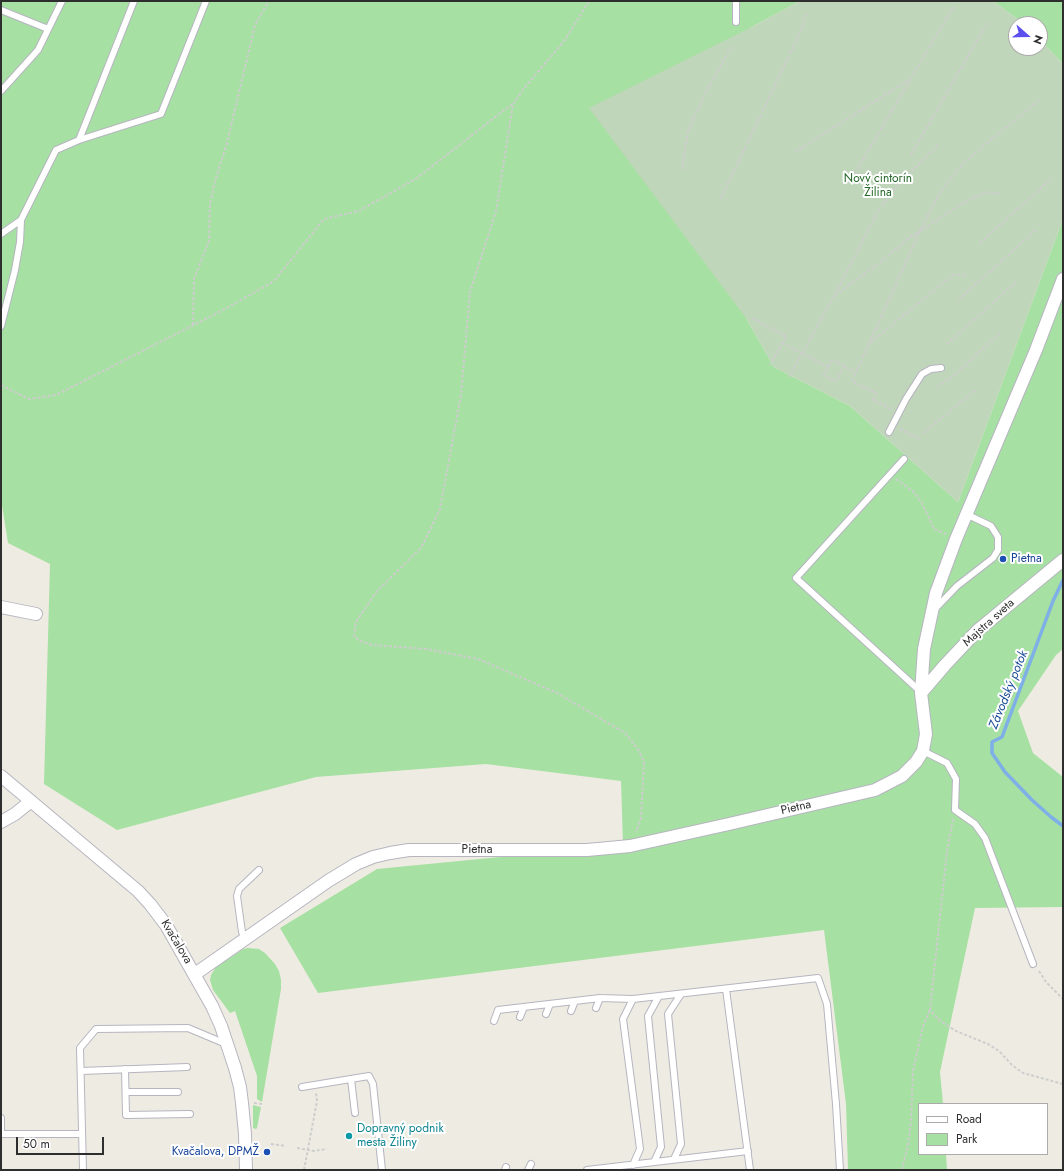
<!DOCTYPE html>
<meta charset="utf-8">
<style>
body{margin:0}
#map{position:relative;width:1064px;height:1171px;overflow:hidden;background:#eeece2;font-family:Jost,sans-serif}
canvas{display:block}
.frame{position:absolute;inset:0;border:2px solid #2e2e2e;pointer-events:none}
.legend{position:absolute;left:918px;top:1103px;width:130px;height:52px;box-sizing:border-box;background:#fff;border:1px solid #ababab;margin:0;padding:5px 7px;list-style:none;font-size:12px;color:#2e2e2e}
.legend li{display:flex;align-items:center;gap:8px;height:20px}
.legend b{width:20px;border:1px solid #ababab}
.north{position:absolute;left:1008px;top:16px;width:40px;height:40px;box-sizing:border-box;background:#fff;border:1px solid #ababab;border-radius:50%;rotate:110deg;font-size:11px;font-weight:700;line-height:16px;text-align:center;color:#2e2e2e}
.north::after{content:'';display:block;margin:auto;width:14px;height:18px;background:#5c4fed;clip-path:polygon(50% 0,100% 100%,50% 72%,0 100%)}
.scale{position:absolute;left:16px;top:1137px;width:88px;height:18px;box-sizing:border-box;border:2px solid #2e2e2e;border-top:0;padding-left:5px;font-size:12px;line-height:14px;white-space:nowrap;color:#2e2e2e;-webkit-text-stroke:3px #fff;paint-order:stroke}
</style>
<div id="map">
<canvas width="1064" height="1171"></canvas>
<div class="frame"></div>
<ul class="legend">
<li><b style="height:5px;background:#fff"></b>Road</li>
<li><b style="height:11px;background:#a7e0a3"></b>Park</li>
</ul>
<div class="north">N</div>
<div class="scale">50 m</div>
</div>
<script>
const context = document.querySelector('canvas').getContext('2d');
context.lineJoin = 'round';
function fill(path, color) { context.fillStyle = color; context.fill(path, 'evenodd'); }
const shape = rows => new Path2D(rows.map(r => 'M' + r).join(''));
function trace(path, color, width, dash) { context.strokeStyle = color; context.lineWidth = width; context.lineCap = dash ? 'butt' : 'round'; context.setLineDash(dash || []); context.stroke(path); }
function drawText(font, color, halo, rows, align = 'center') {
  context.font = font + ' Jost,sans-serif'; context.lineWidth = 4; context.setLineDash([]); context.textBaseline = 'middle'; context.strokeStyle = halo; context.fillStyle = color; for (const [text, x, y, turn = 0] of rows) {
    context.save(); context.translate(x, y); context.rotate((+turn || 0) * Math.PI / 180); context.textAlign = isNaN(turn) ? turn : align; if (halo) context.strokeText(text, 0, 0); context.fillText(text, 0, 0); context.restore();
  }
}
fill(shape([
 [1,1,800,1,750,28,746,318,774,367,850,406,958,502,1063,219,1063,649,1056,655,1018,711,1033,753,1063,777,1063,907,975,908,940,1072,943,1104,919,1104,919,1154,946,1154,947,1170,848,1170,846,1104,824,930,318,993,280,928,377,869,623,845,621,781,486,764,316,777,117,830,44,784,50,564,8,543,1,499,1,389,2,385,1,384],
 [993,1,1063,1,1063,64,1040,40,1040,24,1024,24],
 [248,948,259,949,265,953,275,964,279,971,281,980,281,989,262,1102,257,1099,257,1076,235,1011,230,1013,213,990,210,980,211,975,216,967,243,949],
 [253,1105,261,1107,257,1128,256,1129,253,1128]
]), '#a7e0a3');
fill(shape([
 [800,1,993,1,1024,24,1016,24,1016,48,1040,48,1040,40,1063,64,1063,219,958,502,850,406,774,367,746,318,589,108,750,28]
]), '#c0d6ba');
trace(shape([
 [1063,580,1053,601,1002,737,992,742,992,753,1005,772,1032,800,1051,817,1063,826]
]), '#7eafe7', 3.5);
const lane = shape([
 [736,1,736,22],
 [1,10,48,29],
 [1,91,38,50,62,1],
 [79,140,134,1],
 [1,234,21,220,56,150,79,140,161,114,206,1],
 [1,326,15,270,20,242,21,220],
 [889,432,906,399,922,374,931,369,941,368],
 [904,459,796,578,921,692],
 [934,610,957,586,993,558,998,550,998,537,991,526,966,514],
 [923,751,947,763,956,779,955,810,975,824,985,838,1033,964],
 [246,938,242,932,237,896,239,889,259,870],
 [726,989,750,1170],
 [596,1008,600,998],
 [571,1011,575,1001],
 [546,1014,550,1004],
 [520,1017,524,1007],
 [494,1021,498,1010,600,998,633,999,818,978,827,1004,836,1104,840,1170],
 [125,1069,126,1115,190,1114],
 [81,1071,187,1067],
 [351,1079,355,1113],
 [302,1087,369,1076,373,1084,382,1170],
 [126,1092,178,1092],
 [1,1118,1,1134,82,1134],
 [674,1159,681,1144,668,1014,681,994],
 [654,1162,661,1147,648,1016,659,996],
 [633,1165,640,1149,623,1019,633,999],
 [83,1170,80,1048,96,1029,188,1028,226,1044],
 [505,1170,506,1167],
 [528,1170,531,1164],
 [587,1170,748,1151]
]);
const street = shape([
 [1,607,36,614],
 [921,693,945,665,977,631,1063,560],
 [1,776,138,891,150,904,166,925,212,1006,221,1026,235,1068,240,1087,242,1103,245,1134,246,1170],
 [1,822,15,814,31,801],
 [195,974,328,881,356,864,373,857,390,853,409,850,587,850,630,846,729,824,875,790,902,776,916,762,923,751,926,734,921,693,924,649,936,593,956,539,1036,350,1063,279]
]);
trace(lane, '#b6b5c0', 8);
trace(street, '#b6b5c0', 14);
trace(shape([
 [589,1,565,40,525,87,513,104,496,211,470,292,461,395,440,509,421,548,377,591,356,622,354,636,360,641,372,645,426,649,478,659,557,693,625,733,638,749,644,762,641,818,636,832],
 [795,152,910,79],
 [911,155,987,23],
 [682,169,688,131,703,98,731,47],
 [850,182,953,7],
 [721,198,799,35,806,14],
 [980,243,1051,179],
 [835,295,877,265,909,238,963,203,986,192,1001,194],
 [959,299,1036,230],
 [752,318,786,336,770,365],
 [193,325,194,279,209,241,210,204,215,181,227,143,255,25,269,1],
 [871,342,953,275,966,275],
 [782,343,828,367],
 [947,344,1017,281],
 [844,366,836,381,824,375,832,359,855,372],
 [789,377,834,296,878,211,898,185,938,145],
 [1,385,29,399,56,395,227,308,274,281,324,219,359,211,417,178,512,104],
 [937,387,952,377,1001,332],
 [891,409,873,400,876,393,852,381,920,231,940,192,962,165,975,153,1039,100],
 [900,429,920,439],
 [923,433,977,389],
 [896,479,915,493,922,503,934,529,946,534],
 [953,819,947,851,930,1010,940,1021,956,1031,988,1044,999,1051,1012,1065,1023,1073,1063,1084],
 [1039,971,1046,982,1063,999],
 [254,1103,262,1104],
 [271,1144,286,1146],
 [297,1148,314,1151,327,1149],
 [304,1170,317,1101,316,1093],
 [902,1170,908,1145,911,1121,913,1071,923,1026,930,1010]
]), '#cdcdcd', 2, [3, 2]);
trace(lane, '#fff', 6);
trace(street, '#fff', 12);
for (const [x, y, r, color] of [
 [1003,559,4,"#1a4fb4"],
 [349,1136,4,"#0f9aa8"],
 [267,1152,4,"#1a4fb4"]
]) { const dot = new Path2D(); dot.arc(x, y, r, 0, 2 * Math.PI); context.fillStyle = color; context.fill(dot); trace(dot, '#fff', 1.5); }
drawText('12px', '#216725', '#fff', [
 ["Nový cintorín",878,179],
 ["Žilina",878,193]
]);
drawText('12px', '#164399', '#fff', [
 ["Pietna",1011,559],
 ["Kvačalova, DPMŽ",259,1152,"right"]
], 'left');
drawText('12px', '#2e2e2e', '#fff', [
 ["Majstra sveta",989,623,-42],
 ["Pietna",796,808,-13],
 ["Pietna",477,850],
 ["Kvačalova",176,942,59]
]);
drawText('12px', '#0d838f', '#fff', [
 ["Dopravný podnik",357,1129],
 ["mesta Žiliny",357,1143]
], 'left');
drawText('italic 13px', '#184a97', '#fff', [
 ["Závodský potok",1009,690,-68]
]);
</script>
